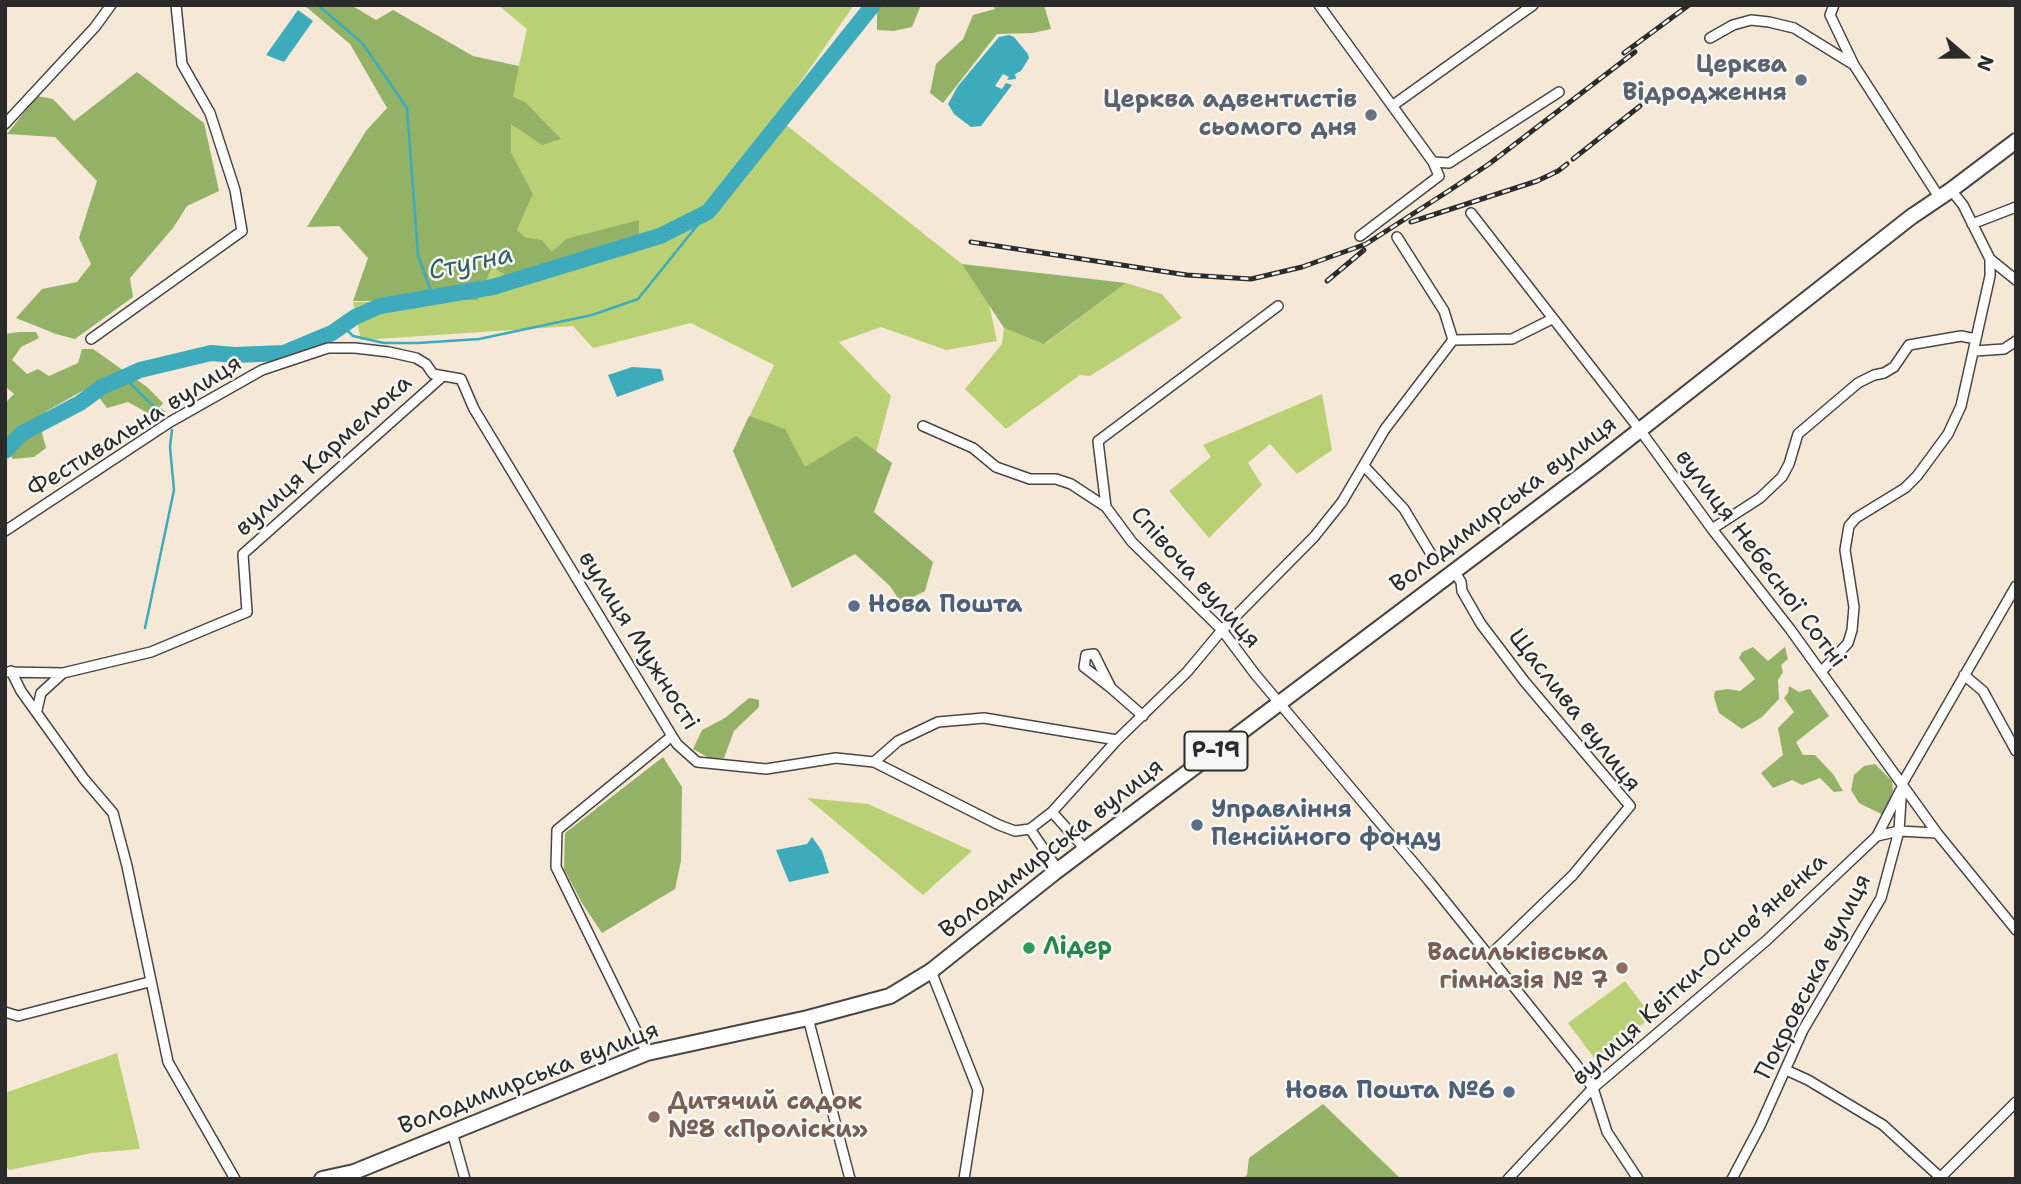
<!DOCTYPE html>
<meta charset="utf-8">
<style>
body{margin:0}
#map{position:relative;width:2021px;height:1184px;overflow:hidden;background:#f5e8d7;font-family:"Shantell Sans",sans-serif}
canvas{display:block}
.frame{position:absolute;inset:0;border:7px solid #2b2b2b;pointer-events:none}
.north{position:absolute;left:1930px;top:21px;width:70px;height:70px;-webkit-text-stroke:5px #f6f6f2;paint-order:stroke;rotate:110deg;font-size:19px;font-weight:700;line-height:28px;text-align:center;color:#2b2b2b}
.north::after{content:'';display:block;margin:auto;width:24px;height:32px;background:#2b2b2b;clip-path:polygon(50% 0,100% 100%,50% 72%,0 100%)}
</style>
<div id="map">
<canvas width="2021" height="1184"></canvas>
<div class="frame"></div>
<div class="north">N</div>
</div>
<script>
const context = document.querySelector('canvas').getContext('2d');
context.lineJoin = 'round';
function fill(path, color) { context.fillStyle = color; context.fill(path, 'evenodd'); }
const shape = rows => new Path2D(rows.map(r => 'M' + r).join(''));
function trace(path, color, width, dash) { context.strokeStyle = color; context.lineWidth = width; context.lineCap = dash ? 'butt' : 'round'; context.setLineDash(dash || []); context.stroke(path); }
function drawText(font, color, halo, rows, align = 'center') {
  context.font = font + ' "Shantell Sans",sans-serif'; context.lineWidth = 5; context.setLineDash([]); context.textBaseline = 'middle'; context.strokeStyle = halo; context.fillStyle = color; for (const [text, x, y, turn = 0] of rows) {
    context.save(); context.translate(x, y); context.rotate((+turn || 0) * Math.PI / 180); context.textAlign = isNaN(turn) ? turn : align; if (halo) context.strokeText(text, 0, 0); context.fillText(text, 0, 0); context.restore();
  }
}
fill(shape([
 [498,5,854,5,776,117,962,264,987,295,997,341,946,350,881,327,839,342,891,396,856,528,733,451,774,365,691,323,593,348,573,326,361,340,353,302,478,300,492,267,508,276,639,240,638,220,552,253,542,240,525,237,517,230,533,194,511,152,511,123,542,145,512,97,527,29],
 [1126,283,1162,294,1182,318,1090,376,1080,375,1006,429,965,389,1002,344,1004,328,1045,344],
 [1322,394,1332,450,1297,474,1270,444,1248,463,1262,485,1209,538,1169,491,1211,457,1203,445],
 [807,798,868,804,972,851,923,895],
 [1625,981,1652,1017,1595,1059,1568,1023],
 [117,1053,140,1149,92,1153,9,1170,5,1165,5,1093]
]), '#bad074');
fill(shape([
 [304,5,351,5,376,20,393,10,473,56,519,66,513,97,525,102,561,139,542,145,511,124,511,152,533,194,517,230,525,237,542,240,552,252,566,239,639,220,639,240,507,276,492,267,478,300,353,301,368,258,339,226,307,227,366,131,387,108,350,44],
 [880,5,921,5,912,27,894,31,877,30,877,9],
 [992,5,1044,5,1051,29,1033,33,997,34,943,103,930,93,936,64,963,39,973,15,995,9],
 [137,72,204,123,219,191,187,206,173,228,130,278,133,297,75,339,56,334,16,318,42,289,77,282,91,264,79,238,97,181,55,137,7,134,37,96,53,99,74,121],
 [962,264,1126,283,1044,344,1004,328],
 [19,332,36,332,39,338,21,347,12,360,27,374,38,369,49,376,78,363,82,349,93,349,147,387,163,403,153,416,128,402,107,408,98,396,84,390,45,412,42,433,46,448,34,457,13,459,5,449,5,403,14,394,5,386,5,334],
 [749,416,785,429,805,467,856,436,892,463,874,512,933,562,925,591,901,603,890,586,855,554,792,588,733,451],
 [1753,647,1768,661,1785,647,1788,659,1781,665,1783,672,1778,680,1779,699,1762,717,1742,729,1719,713,1714,697,1715,691,1728,689,1740,691,1755,679,1739,658,1742,652],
 [1789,686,1799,692,1810,689,1829,716,1796,742,1803,755,1815,755,1833,774,1843,791,1834,792,1820,778,1802,785,1792,780,1773,788,1761,773,1783,755,1778,728,1794,712,1784,698,1788,693],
 [749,698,759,700,759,707,734,731,724,758,711,759,693,749,702,730,725,718],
 [663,757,682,787,681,861,675,889,602,933,582,903,564,869,565,833],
 [1875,764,1892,781,1893,791,1883,815,1859,803,1851,790,1854,775,1864,766],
 [1323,1104,1401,1179,1366,1179,1364,1177,1361,1179,1242,1179,1247,1175,1249,1158]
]), '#93b266');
fill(shape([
 [298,10,313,21,284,62,266,55],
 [1009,35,1014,37,1028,54,1029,58,1021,71,1015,74,1016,79,1007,80,1009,77,1003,74,995,86,1002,89,1006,83,1012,85,981,126,971,127,954,114,948,104,958,86,999,37],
 [632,367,661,369,664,380,617,397,608,375],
 [812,837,822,851,829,873,789,882,776,850,807,844]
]), '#3dabbb');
trace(shape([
 [318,5,363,44,407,108,418,255,433,297],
 [344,327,353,336,384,343,418,343,479,339,592,315,638,299,708,212],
 [124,377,150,403,164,412],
 [145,628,174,490,170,447,172,430]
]), '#3dabbb', 2.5);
trace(shape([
 [5,451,21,434,80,403,102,387,140,370,211,353,235,355,284,353,332,333,355,317,380,306,493,287,660,236,708,212,873,5]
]), '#3dabbb', 16);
const street = shape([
 [1319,5,1433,162,1439,176,1360,236],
 [1834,5,1830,15,1853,63],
 [1710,38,1733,25,1751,20,1769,22,1794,28,1854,65,1939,197],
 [1392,106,1533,5],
 [5,124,95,27,111,5],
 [1433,162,1449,163,1559,92],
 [1471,213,1640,430,1712,529,1790,629,1937,833,2016,930],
 [1972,224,2016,207],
 [1990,259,2016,280],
 [1278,306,1098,441,1106,507,1132,542,1222,630,1255,674,1429,881,1575,1063,1593,1088,1607,1132,1638,1179],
 [91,339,242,231,235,190,210,113,182,64,176,5],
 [1453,340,1512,339,1552,319],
 [1975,351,2004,349,2016,341],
 [923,426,973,448,996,467,1030,479,1056,479,1071,484,1106,507],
 [1364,466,1404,509,1434,559],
 [1712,529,1760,498,1782,477,1789,464,1798,434,1858,383,1874,375,1884,373,1894,367,1909,345,1961,336,1976,339],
 [5,531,170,422,262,370,328,348,355,348,389,352,416,358,426,364,433,374,461,379,474,409,672,736,677,744,697,762,766,769,836,758,874,762,999,825,1015,831,1030,829],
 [1454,571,1461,582,1462,591,1481,624,1525,682,1630,806,1573,875,1489,956],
 [11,671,21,691,84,779,113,813,127,866,168,1062,235,1179],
 [5,672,63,673,151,652,247,612,243,554,443,376],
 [1821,672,1848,643,1852,630,1854,607,1845,550,1849,526,1856,518,1905,488,1917,476,1948,434,1961,406,1990,276,1990,259,1963,205,1951,190],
 [1964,675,1983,691,2016,751],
 [1111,688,1084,667,1086,655,1094,654,1111,688,1143,716],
 [37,710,41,693,63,673],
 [874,762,898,741,938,722,984,718,1117,740],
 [1052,812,1117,740,1187,672,1222,630,1314,537,1342,502,1385,429,1453,340,1444,311,1397,237],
 [1877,836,1900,791],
 [1058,870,1030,829,1052,812,1086,850],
 [931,971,978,1090,964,1179],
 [5,1012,18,1016,149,982],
 [808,1018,850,1179],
 [647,1053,556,867,557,830,672,736],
 [1786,1070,1808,1080,1883,1125,1942,1179],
 [452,1132,465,1179],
 [1508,1179,1593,1088,1767,940,1877,836,1899,831,1937,833],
 [1732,1179,1760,1126,1803,1030,1881,898,1899,831,1902,784,2016,586],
 [1939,1179,2016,1102]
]);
const primary = shape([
 [322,1179,354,1172,647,1053,808,1018,890,996,931,971,1054,873,1594,466,1911,217,1951,190,2016,141]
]);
trace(street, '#494745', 12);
trace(primary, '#494745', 18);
trace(street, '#fff', 9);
trace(primary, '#fff', 14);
const rail = shape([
 [1624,53,1689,5],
 [1573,159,1640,106],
 [1411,222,1537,181,1558,171,1567,164],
 [971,242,1187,275,1251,279,1302,267,1366,244,1450,190,1489,164,1635,52],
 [1327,281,1364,250]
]);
trace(rail, '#2b2b2b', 5);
trace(rail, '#f6f6f2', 2.5, [8]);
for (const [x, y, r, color] of [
 [1801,80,7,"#6b7280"],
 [1371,115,7,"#6b7280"],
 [854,606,7,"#5c6f8a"],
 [1197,825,7,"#5c6f8a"],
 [1029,948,7,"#2e9e5b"],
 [1622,968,7,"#8d6e63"],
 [1509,1092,7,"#5c6f8a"],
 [654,1117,7,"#8d6e63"]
]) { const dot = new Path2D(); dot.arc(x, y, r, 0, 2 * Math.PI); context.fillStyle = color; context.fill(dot); trace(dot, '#f6f6f2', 2.5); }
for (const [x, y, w] of [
 [1216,751,63]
]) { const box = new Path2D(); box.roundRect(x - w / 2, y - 19.5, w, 39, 5); context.fillStyle = '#f6f6f2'; context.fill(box); trace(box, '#2b2b2b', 2); }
drawText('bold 23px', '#2b2b2b', null, [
 ["Р-19",1216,751]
]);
drawText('bold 24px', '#5b616d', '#f6f6f2', [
 ["Церква",1787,66],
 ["Відродження",1787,94],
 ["Церква адвентистів",1357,101],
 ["сьомого дня",1357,129]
], 'right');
drawText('24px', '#2b2b2b', '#f6f6f2', [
 ["Фестивальна вулиця",135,427,-32],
 ["вулиця Кармелюка",324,456,-42],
 ["Володимирська вулиця",1504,505,-37],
 ["вулиця Небесної Сотні",1760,559,53],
 ["Співоча вулиця",1195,578,48],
 ["вулиця Мужності",638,641,58],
 ["Щаслива вулиця",1574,711,52],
 ["Володимирська вулиця",1052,849,-38],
 ["вулиця Квітки-Основʼяненка",1700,970,-42],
 ["Покровська вулиця",1814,977,-63],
 ["Володимирська вулиця",529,1079,-21]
]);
drawText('bold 24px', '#4e5e75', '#f6f6f2', [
 ["Нова Пошта",868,606],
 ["Управління",1211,811],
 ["Пенсійного фонду",1211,839],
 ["Нова Пошта №6",1495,1092,"right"]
], 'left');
drawText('bold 24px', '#27864d', '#f6f6f2', [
 ["Лідер",1043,948]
], 'left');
drawText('bold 24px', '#785e54', '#f6f6f2', [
 ["Васильківська",1608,954],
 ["гімназія № 7",1608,982],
 ["Дитячий садок",668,1103,"left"],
 ["№8 «Проліски»",668,1131,"left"]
], 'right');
drawText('italic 26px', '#325e65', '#f6f6f2', [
 ["Стугна",471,264,-12]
]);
</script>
